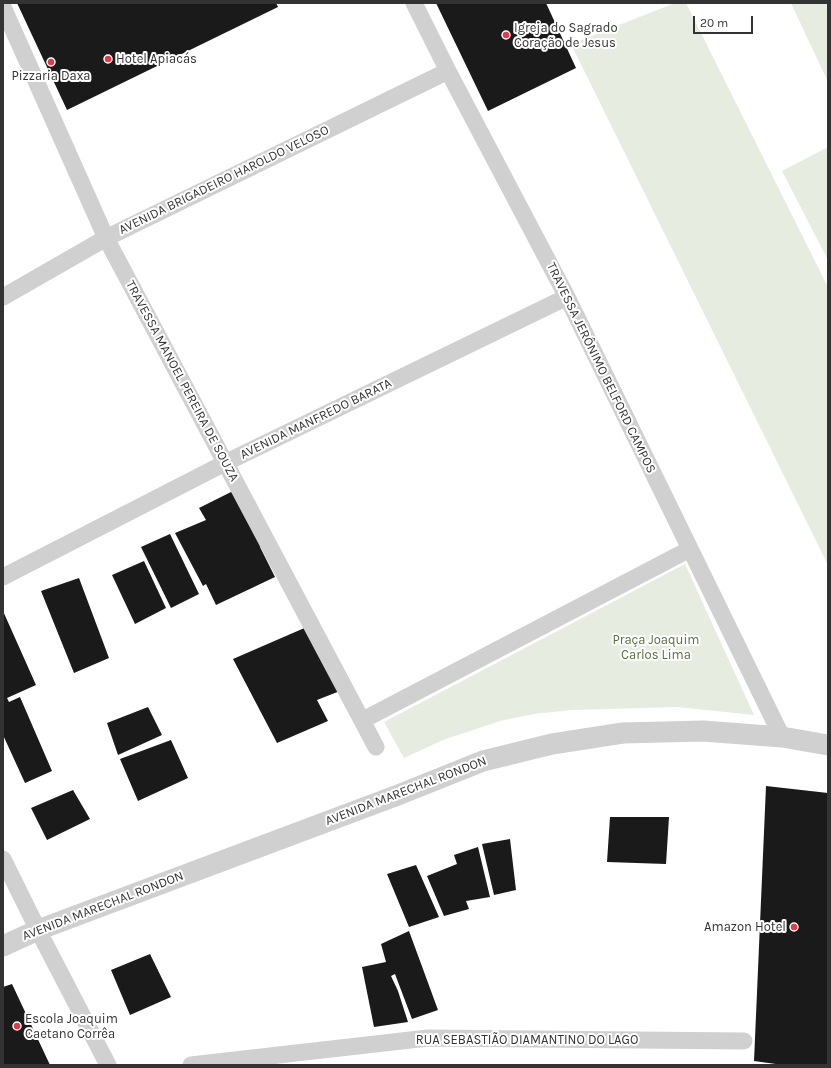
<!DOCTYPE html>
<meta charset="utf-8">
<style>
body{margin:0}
#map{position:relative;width:831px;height:1068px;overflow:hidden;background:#fff;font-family:Karla,sans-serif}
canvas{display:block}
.frame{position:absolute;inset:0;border:4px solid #333;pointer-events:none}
.scale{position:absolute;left:693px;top:16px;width:60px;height:18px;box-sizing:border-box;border:2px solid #333;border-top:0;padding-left:5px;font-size:12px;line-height:14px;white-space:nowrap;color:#333;-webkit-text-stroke:3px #fff;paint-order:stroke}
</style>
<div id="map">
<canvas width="831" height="1068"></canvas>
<div class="frame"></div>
<div class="scale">20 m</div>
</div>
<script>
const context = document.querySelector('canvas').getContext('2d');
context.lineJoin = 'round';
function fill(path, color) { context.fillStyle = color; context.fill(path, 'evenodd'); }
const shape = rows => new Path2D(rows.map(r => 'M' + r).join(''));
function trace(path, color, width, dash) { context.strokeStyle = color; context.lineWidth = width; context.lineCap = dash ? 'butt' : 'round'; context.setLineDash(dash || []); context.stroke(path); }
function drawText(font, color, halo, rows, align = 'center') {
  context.font = font + ' Karla,sans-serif'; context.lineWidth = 4; context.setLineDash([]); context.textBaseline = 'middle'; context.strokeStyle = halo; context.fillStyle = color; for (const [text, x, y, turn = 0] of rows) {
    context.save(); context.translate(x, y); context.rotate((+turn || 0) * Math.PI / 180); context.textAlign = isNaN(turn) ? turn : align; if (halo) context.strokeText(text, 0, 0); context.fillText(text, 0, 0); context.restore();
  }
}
fill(shape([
 [675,3,686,3,828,287,828,565,571,44],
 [791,3,828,3,828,82],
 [828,147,828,260,782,171],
 [685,564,754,715,677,707,572,710,534,714,500,721,443,740,404,758,384,722]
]), '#e6ecdf');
fill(shape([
 [17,3,276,3,278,7,67,110],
 [436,3,546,3,576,68,488,111],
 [233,491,263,546,260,547,275,577,216,605,206,584,203,586,175,533,206,520,199,508],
 [170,534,199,594,171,608,141,547],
 [144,561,166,608,135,624,112,575],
 [79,578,109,658,74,673,41,591],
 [3,611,36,685,7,698,9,702,20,697,52,771,25,783,3,735],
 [309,626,340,691,317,700,328,721,277,743,233,659],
 [148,707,162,735,118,755,107,723],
 [171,740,188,778,138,801,120,759],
 [766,786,828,793,828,1065,783,1065,754,1061],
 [73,790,90,819,47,840,31,808],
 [610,817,669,817,666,864,607,862],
 [510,839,516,890,494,895,482,844],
 [478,847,490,897,466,901,469,909,444,916,427,876,457,864,454,855],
 [416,865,439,917,409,927,387,874],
 [409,931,438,1010,412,1019,395,974,391,976,398,991,408,1022,374,1027,362,967,386,962,381,944],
 [150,954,171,997,130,1015,111,970],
 [12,984,50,1065,3,1065,3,987]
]), '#1a1a1a');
trace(shape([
 [414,3,448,71,567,297,782,737],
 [3,7,106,238,376,747],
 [3,297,106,238,448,71],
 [3,577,225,463,567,297],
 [363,720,690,549],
 [3,859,38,930,108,1065],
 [191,1065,428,1038,744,1041]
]), '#d0d0d0', 17);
trace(shape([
 [3,946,38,930,398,795,483,761,552,744,623,733,703,731,782,737,828,745]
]), '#d0d0d0', 21);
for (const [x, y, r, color] of [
 [506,35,4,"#e63946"],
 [108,59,4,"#e63946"],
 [51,62,4,"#e63946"],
 [794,927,4,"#e63946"],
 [17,1026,4,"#e63946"]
]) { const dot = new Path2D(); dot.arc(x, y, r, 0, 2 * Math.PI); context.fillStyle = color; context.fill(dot); trace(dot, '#fff', 1.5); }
drawText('13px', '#333', '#fff', [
 ["Igreja do Sagrado",514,28],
 ["Coração de Jesus",514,43],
 ["Hotel Apiacás",116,59],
 ["Pizzaria Daxa",51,76,"center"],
 ["Amazon Hotel",786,927,"right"],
 ["Escola Joaquim",25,1019],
 ["Caetano Corrêa",25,1034]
], 'left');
drawText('13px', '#333', '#fff', [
 ["AVENIDA BRIGADEIRO HAROLDO VELOSO",224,180,-26],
 ["TRAVESSA JERÔNIMO BELFORD CAMPOS",601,368,64],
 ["TRAVESSA MANOEL PEREIRA DE SOUZA",182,381,62],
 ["AVENIDA MANFREDO BARATA",316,419,-26],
 ["AVENIDA MARECHAL RONDON",406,791,-21],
 ["AVENIDA MARECHAL RONDON",103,906,-21],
 ["RUA SEBASTIÃO DIAMANTINO DO LAGO",527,1040]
]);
drawText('13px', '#56703f', '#fff', [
 ["Praça Joaquim",656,640],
 ["Carlos Lima",656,655]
]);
</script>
